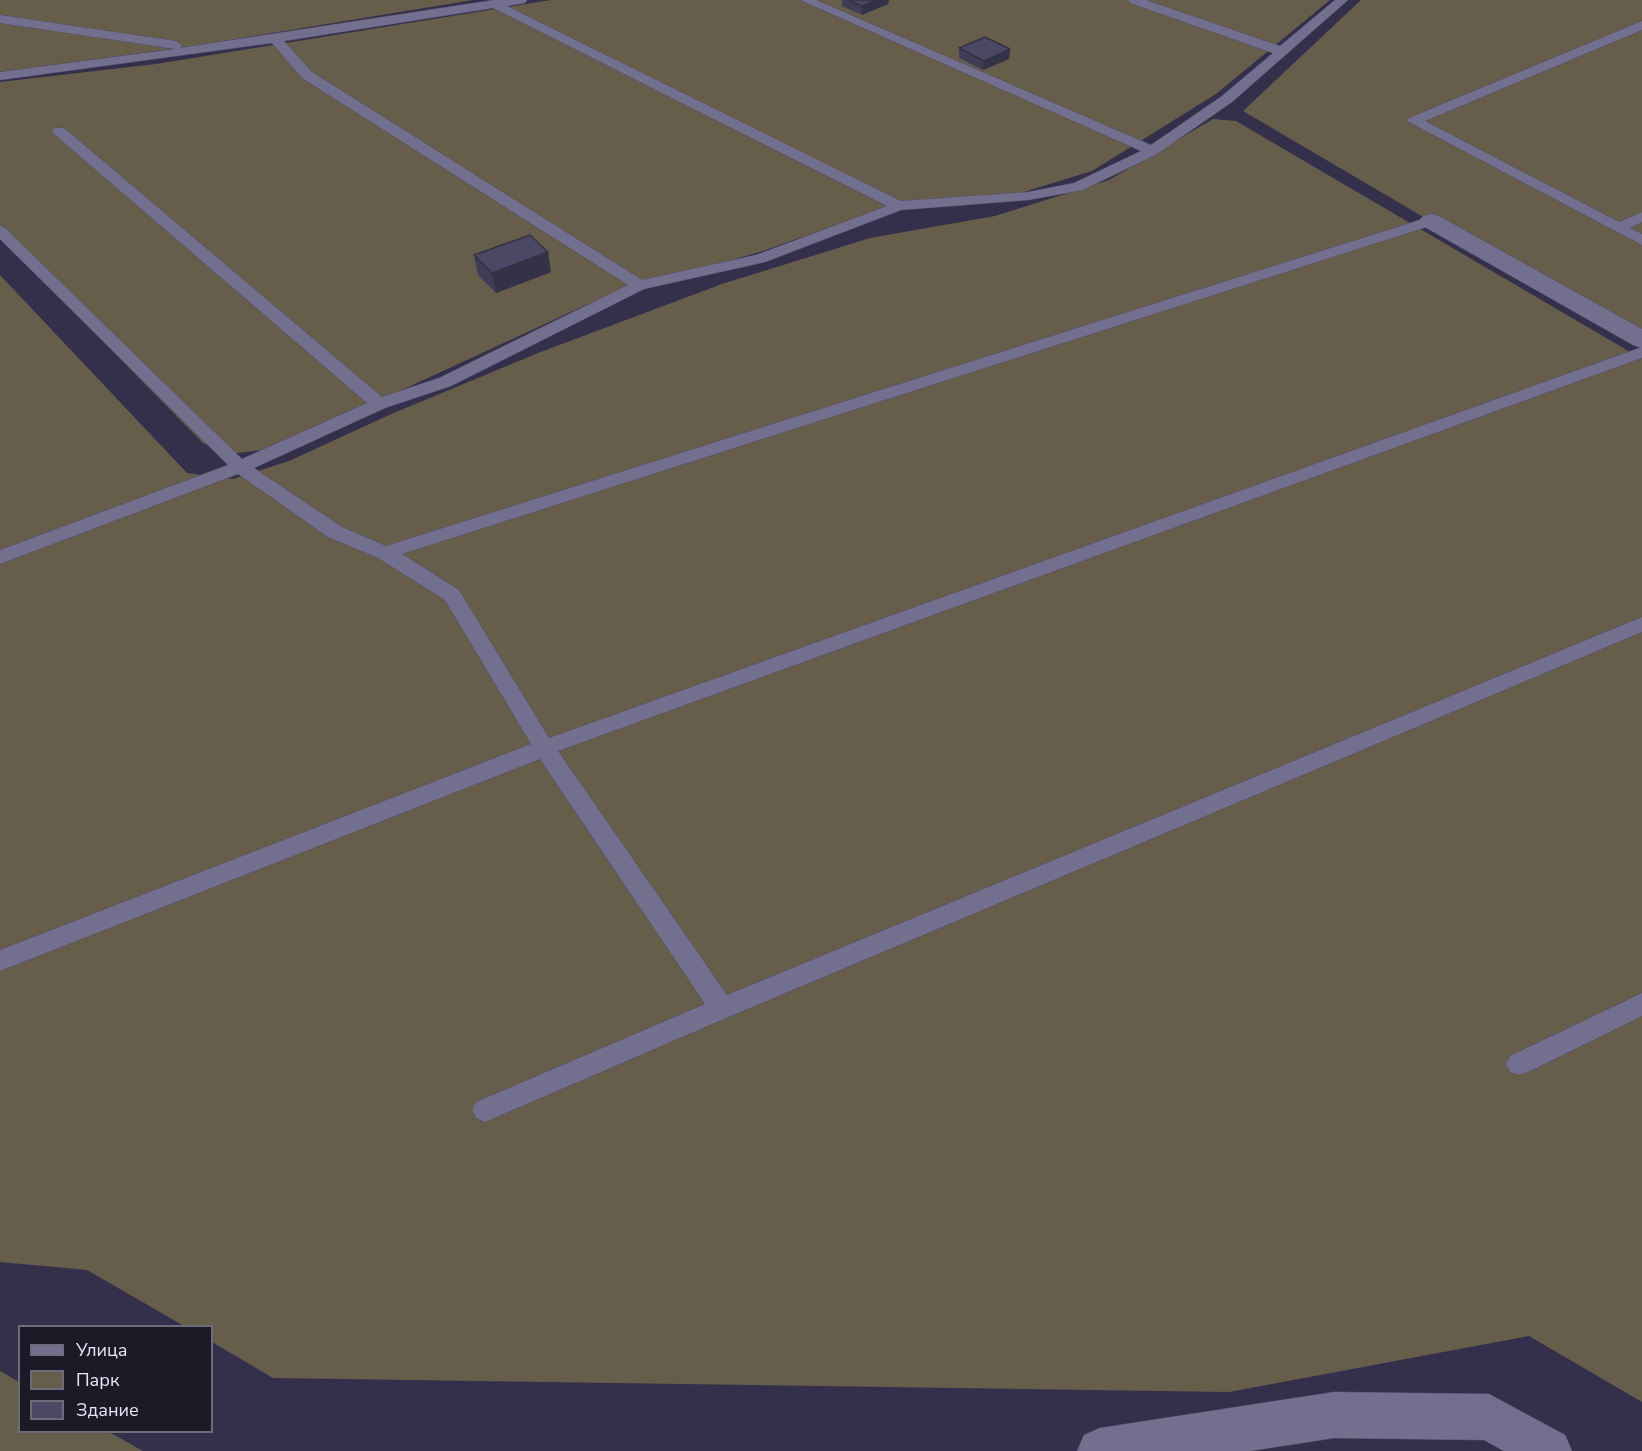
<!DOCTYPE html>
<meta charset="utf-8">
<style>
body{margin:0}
#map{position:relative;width:1642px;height:1451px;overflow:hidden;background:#34304c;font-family:"Nunito Sans",sans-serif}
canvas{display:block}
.legend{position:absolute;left:18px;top:1325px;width:195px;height:108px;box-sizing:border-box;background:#1c1a27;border:2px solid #6e6c7b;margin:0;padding:8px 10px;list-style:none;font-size:18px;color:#e8e7f8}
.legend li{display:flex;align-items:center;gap:12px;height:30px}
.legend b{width:30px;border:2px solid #6e6c7b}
</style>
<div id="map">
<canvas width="1642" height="1451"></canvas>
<ul class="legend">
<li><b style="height:8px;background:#736f8e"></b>Улица</li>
<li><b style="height:16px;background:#665e4b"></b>Парк</li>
<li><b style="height:16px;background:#4b4764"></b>Здание</li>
</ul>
</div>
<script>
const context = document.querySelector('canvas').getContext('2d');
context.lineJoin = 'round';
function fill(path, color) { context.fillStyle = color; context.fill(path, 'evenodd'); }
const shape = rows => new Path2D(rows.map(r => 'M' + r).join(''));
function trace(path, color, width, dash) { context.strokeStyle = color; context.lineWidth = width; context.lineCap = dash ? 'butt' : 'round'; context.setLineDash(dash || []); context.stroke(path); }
fill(shape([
 [0,0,473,0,187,47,0,72],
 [551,0,1330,0,1216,94,1092,171,1017,194,887,207,760,252,612,293,404,389,263,450,229,454,203,443,0,237,0,82,156,64],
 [1361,0,1642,0,1642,341,1505,265,1243,111],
 [1213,119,1236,121,1642,359,1642,1402,1529,1336,1229,1392,273,1378,212,1342,212,1326,184,1326,87,1270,0,1262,0,275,187,473,233,479,289,461,389,415,538,353,722,284,870,238,995,216,1109,180],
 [0,1371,19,1382,20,1432,109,1432,143,1451,0,1451]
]), '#665e4b');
const service = shape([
 [494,0,527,0,525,3,507,6,901,201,1028,192,1074,183,1141,151,800,0,816,0,1151,145,1222,96,1273,53,1130,3,1128,0,1146,0,1280,46,1335,0,1348,0,1232,102,1157,154,1083,190,1028,200,901,210,765,262,644,289,451,386,385,408,254,468,342,527,386,546,1426,218,1431,217,1438,221,1436,224,402,554,459,590,549,738,1642,347,1642,358,558,751,727,995,1642,617,1642,632,731,1016,485,1122,476,1118,472,1110,476,1102,705,1004,540,759,0,971,0,950,531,744,445,600,378,558,328,537,238,474,0,564,0,550,228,465,0,239,0,226,5,228,242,459,367,403,54,134,52,131,54,128,64,128,382,397,439,378,628,285,302,78,272,43,0,80,0,72,175,49,0,23,0,15,176,41,182,45,180,48,494,0],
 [493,8,887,206,756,255,642,280,312,72,284,41,493,8],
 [1642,21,1642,30,1425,121,1619,222,1642,212,1642,222,1630,228,1642,234,1642,245,1407,121,1409,118,1642,21],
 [1642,993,1642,1016,1528,1072,1519,1075,1510,1072,1506,1064,1510,1056,1642,993]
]);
const minor = shape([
 [1431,214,1439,216,1642,329,1642,348,1633,345,1423,226,1419,221,1423,216,1431,214],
 [1334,1392,1489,1394,1565,1435,1572,1451,1504,1451,1484,1440,1334,1438,1250,1451,1077,1451,1084,1435,1100,1428,1334,1392]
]);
trace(service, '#514e65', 1);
trace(minor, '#514e65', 1);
fill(service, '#736f8e');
fill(minor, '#736f8e');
fill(shape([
 [842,0,889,0,888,4,862,15,842,6],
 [959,48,1010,49,1009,59,983,70,959,58],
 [474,255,551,272,496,293,478,275]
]), '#403d56');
fill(shape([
 [876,0,889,0,888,4,862,15,862,6],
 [1010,49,1009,59,983,70,984,61],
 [548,252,551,272,496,293,492,273]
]), '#343246');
const building = shape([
 [849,0,876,0,862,6,849,0],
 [985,37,1010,49,984,61,959,48,985,37],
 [530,235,548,252,492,273,474,255,530,235]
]);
fill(building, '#4b4764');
trace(building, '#343246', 1.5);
</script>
